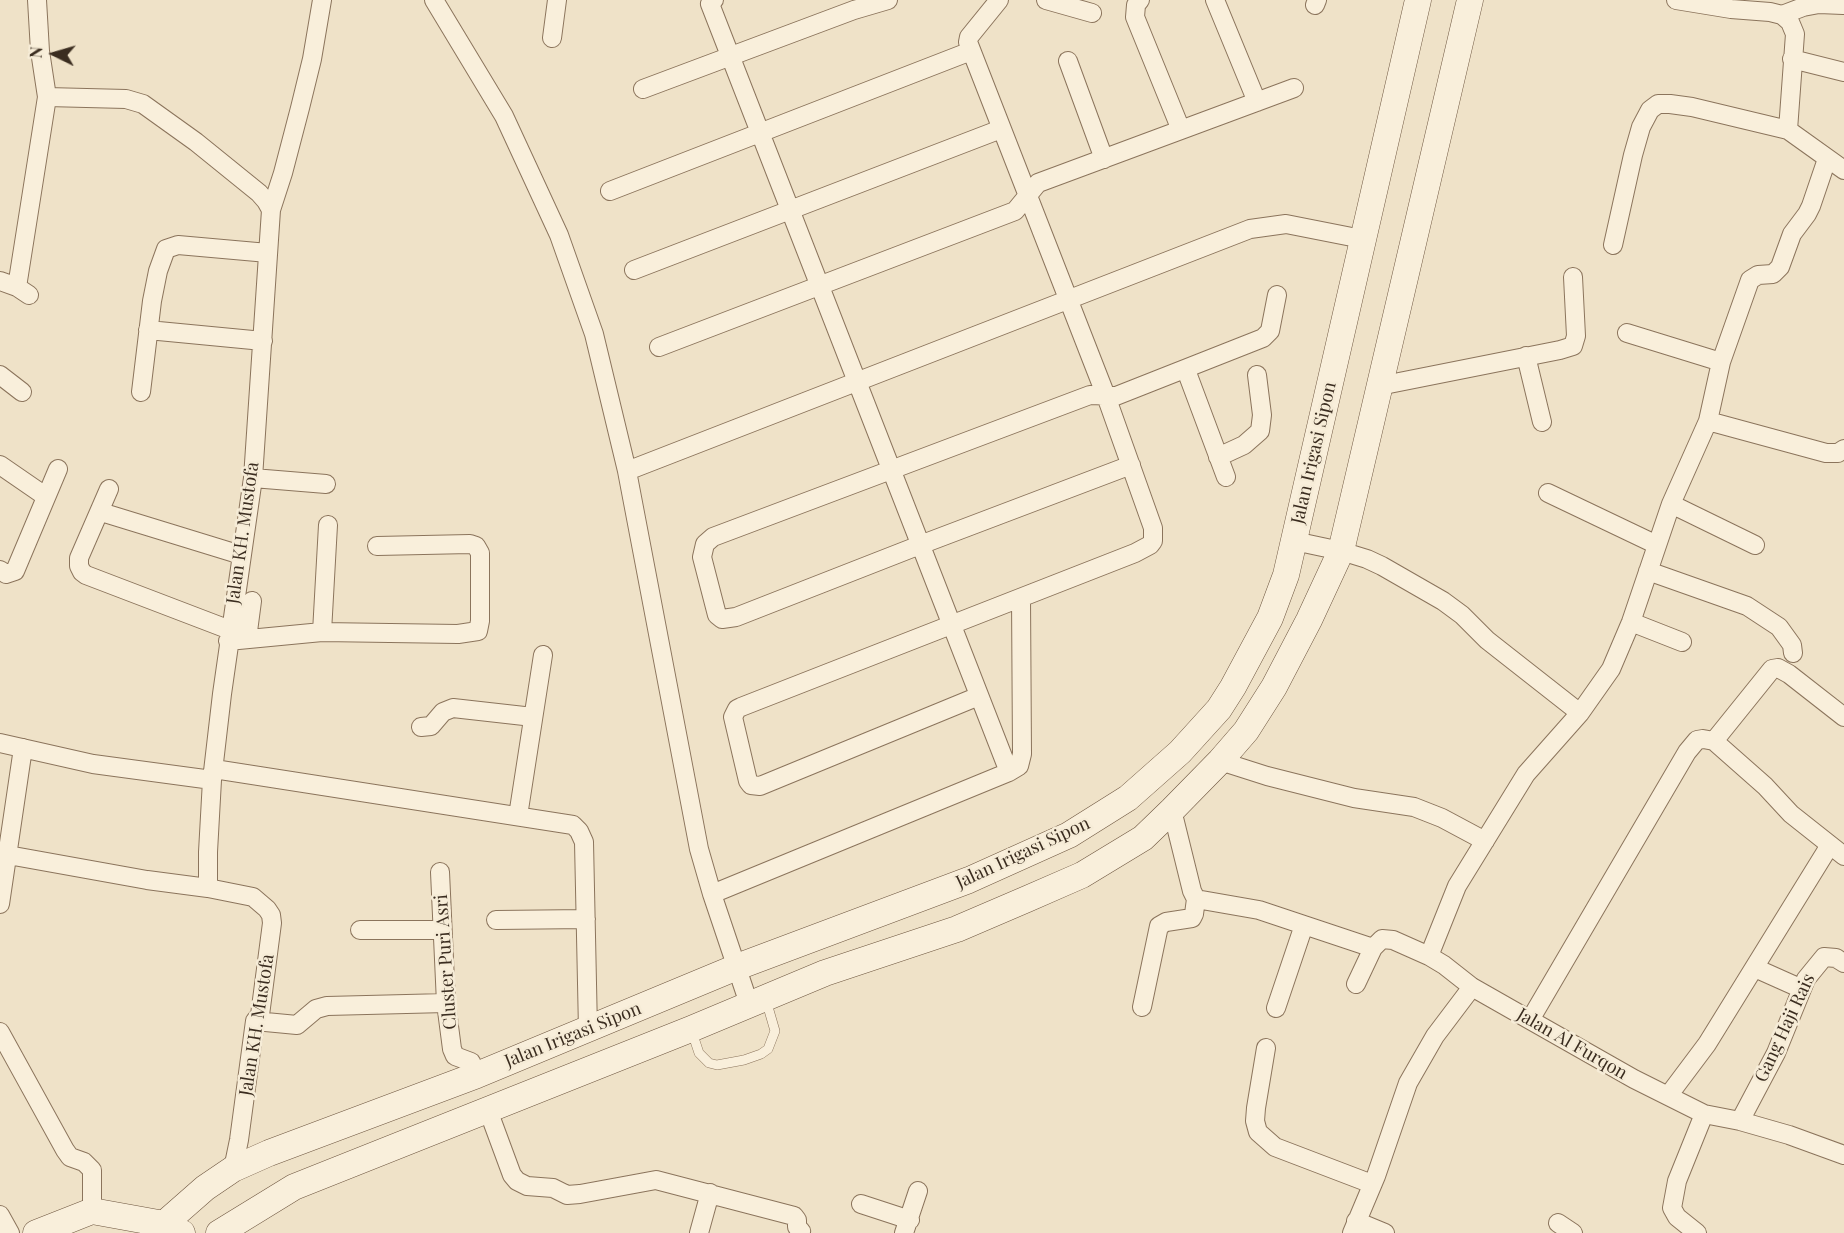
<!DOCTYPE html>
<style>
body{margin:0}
#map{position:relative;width:1844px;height:1233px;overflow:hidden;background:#efe2c8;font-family:"Playfair Display",serif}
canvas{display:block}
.north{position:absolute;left:24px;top:24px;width:60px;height:60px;-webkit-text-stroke:4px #f6ecd7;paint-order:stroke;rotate:275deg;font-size:16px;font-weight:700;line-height:24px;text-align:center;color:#3b2d20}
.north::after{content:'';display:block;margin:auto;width:21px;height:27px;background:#3b2d20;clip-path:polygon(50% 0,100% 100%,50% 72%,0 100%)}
</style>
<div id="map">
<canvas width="1844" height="1233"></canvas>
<div class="north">N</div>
</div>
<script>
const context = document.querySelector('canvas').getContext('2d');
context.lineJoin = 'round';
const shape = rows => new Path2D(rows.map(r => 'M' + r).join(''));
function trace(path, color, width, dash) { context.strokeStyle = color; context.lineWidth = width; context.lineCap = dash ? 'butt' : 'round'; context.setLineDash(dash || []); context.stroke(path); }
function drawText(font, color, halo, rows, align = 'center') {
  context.font = font + ' "Playfair Display",serif'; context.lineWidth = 5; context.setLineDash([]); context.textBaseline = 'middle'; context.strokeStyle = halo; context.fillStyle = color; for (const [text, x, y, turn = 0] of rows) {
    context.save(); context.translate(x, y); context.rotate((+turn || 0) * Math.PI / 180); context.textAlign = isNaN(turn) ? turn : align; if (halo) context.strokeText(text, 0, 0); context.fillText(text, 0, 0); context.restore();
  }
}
const lane = shape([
 [692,1032,699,1053,709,1063,717,1065,744,1060,761,1054,768,1049,775,1031,766,1000]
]);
const street = shape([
 [434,0,504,116,559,235,594,334,627,471,699,849,712,894,749,1004],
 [714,0,710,4,1009,772],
 [1046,0,1092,13],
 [1140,0,1136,5,1135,17,1181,130],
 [1215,0,1257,102],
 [1676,0,1731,9,1770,12,1782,15,1790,22,1795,34,1788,130],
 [1315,5,1317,0],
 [1782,15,1803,7,1819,4,1843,5],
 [552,38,557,0],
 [1792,59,1844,72],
 [1068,61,1104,159],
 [643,89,854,10,888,0],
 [47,97,126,99,143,104,196,142,259,193,266,201,271,210,253,478,222,694,212,780,208,852,208,888,253,897,267,909,271,915,272,923,260,1015,255,1021,239,1140,233,1169],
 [610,191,971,51],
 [271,210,283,173,300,108,312,59,322,0],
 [1613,245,1633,155,1641,127,1650,110,1658,104,1670,104,1692,107,1788,130,1844,170],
 [634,270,1001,129],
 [0,281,17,287,29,295],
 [17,287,47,97,40,51,37,0],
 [148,330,263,341],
 [1627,333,1721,362],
 [659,347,1015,211,1038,183,1294,88],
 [1526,356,1542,422],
 [1186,370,1226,477],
 [0,375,22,392],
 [1379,386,1560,350,1573,346,1576,336,1573,277],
 [141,392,152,301,158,271,166,249,178,245,268,253],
 [1708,421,1826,453,1838,453,1844,449],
 [1218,457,1244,445,1260,431,1262,415,1257,375],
 [0,465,45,496],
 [1131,465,920,545,736,617,722,619,717,615,702,557,705,544,713,537,1090,395,1116,396,1263,338,1270,331,1277,295],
 [627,471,1250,229,1286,224,1362,239],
 [253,478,326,484],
 [109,489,79,558,79,566,82,572,86,575,230,630],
 [1548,493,1657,545],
 [1671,504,1755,545],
 [101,512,241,555],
 [1294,541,1341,551,1367,559,1382,566,1443,601,1462,615,1487,640,1580,713],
 [0,570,6,574,15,571,58,469],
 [1648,571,1747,606,1779,627,1792,645,1793,653],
 [1631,622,1682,642],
 [322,632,328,525],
 [247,639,252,601],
 [228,641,322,632,458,634,478,631,480,621,480,553,476,546,470,544,377,546],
 [979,696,760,786,751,785,748,781,733,717,737,709,741,707,1135,553,1150,545,1153,541,1153,528,1106,396,968,42,969,37,999,0],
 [421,727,431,726,443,712,453,708,533,717],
 [1714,741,1772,669,1778,668,1789,674,1844,717],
 [0,743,93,764,212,780],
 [1220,761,1267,776,1354,798,1414,807,1442,818,1485,841],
 [214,769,573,825,579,831,584,842,588,1030],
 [1172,810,1192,891,1196,899,1259,910,1373,948],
 [518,816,543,655],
 [8,855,147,880,208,888],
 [440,872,446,1003,452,1049,455,1056,471,1062,477,1075],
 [712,894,1009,772,1019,766,1022,754,1021,598],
 [0,904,23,748],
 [496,920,586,919],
 [360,930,442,930],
 [1429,956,1457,886,1526,774,1580,713,1611,669,1631,622,1671,504,1708,421,1721,362,1750,280,1758,275,1773,274,1780,267,1792,234,1807,214,1811,206,1827,159],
 [1755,968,1802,989],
 [1356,984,1373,948,1382,939,1393,940,1429,956,1444,965,1472,987,1530,1020,1634,1079,1704,1114,1740,1121,1789,1135,1844,1155],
 [1142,1007,1159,926,1166,922,1192,918,1194,914,1196,899],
 [1276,1008,1304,925],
 [1530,1020,1687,752,1697,740,1703,739,1714,741,1765,786,1791,814,1844,856],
 [255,1021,297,1025,316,1009,327,1006,446,1003],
 [0,1032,65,1150,70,1157,84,1162,92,1170,92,1211],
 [1266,1048,1256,1108,1255,1121,1258,1132,1275,1147,1372,1184],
 [1668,1096,1707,1044,1830,845],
 [488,1110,512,1175,517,1181,527,1186,553,1188,567,1195,580,1194,656,1180,794,1216,797,1220,797,1227,801,1231,800,1233],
 [1740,1121,1776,1053,1806,979,1824,957,1836,958,1844,963],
 [861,1204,910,1220],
 [0,1215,10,1233],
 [1356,1221,1385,1233],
 [1558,1223,1573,1233],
 [699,1233,710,1193],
 [904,1233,918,1191],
 [1352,1233,1376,1176,1408,1083,1435,1036,1472,987],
 [1697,1233,1677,1217,1672,1208,1677,1181,1704,1114]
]);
const secondary = shape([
 [36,1233,92,1211,164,1224,182,1233],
 [157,1233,164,1224,205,1188,233,1169,269,1153,477,1075,737,967,969,880,1069,835,1128,798,1180,752,1219,709,1233,687,1270,618,1286,575,1418,0],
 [219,1233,294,1187,691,1029,825,973,957,929,1027,899,1082,875,1143,838,1172,810,1220,761,1246,731,1274,687,1309,620,1341,551,1470,0]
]);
trace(lane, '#8b745c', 10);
trace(street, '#8b745c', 20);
trace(secondary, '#6d553f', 27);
trace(lane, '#f9efdb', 9);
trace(street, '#f9efdb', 18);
trace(secondary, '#f9efdb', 26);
drawText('18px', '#3b2d20', '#f6ecd7', [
 ["Jalan Irigasi Sipon",1314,453,-77],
 ["Jalan KH. Mustofa",243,533,-82],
 ["Jalan Irigasi Sipon",1023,853,-25],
 ["Cluster Puri Asri",446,962,-94],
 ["Jalan KH. Mustofa",257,1025,-81],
 ["Gang Haji Rais",1785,1028,-65],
 ["Jalan Irigasi Sipon",573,1035,-22],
 ["Jalan Al Furqon",1572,1044,30]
]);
</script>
